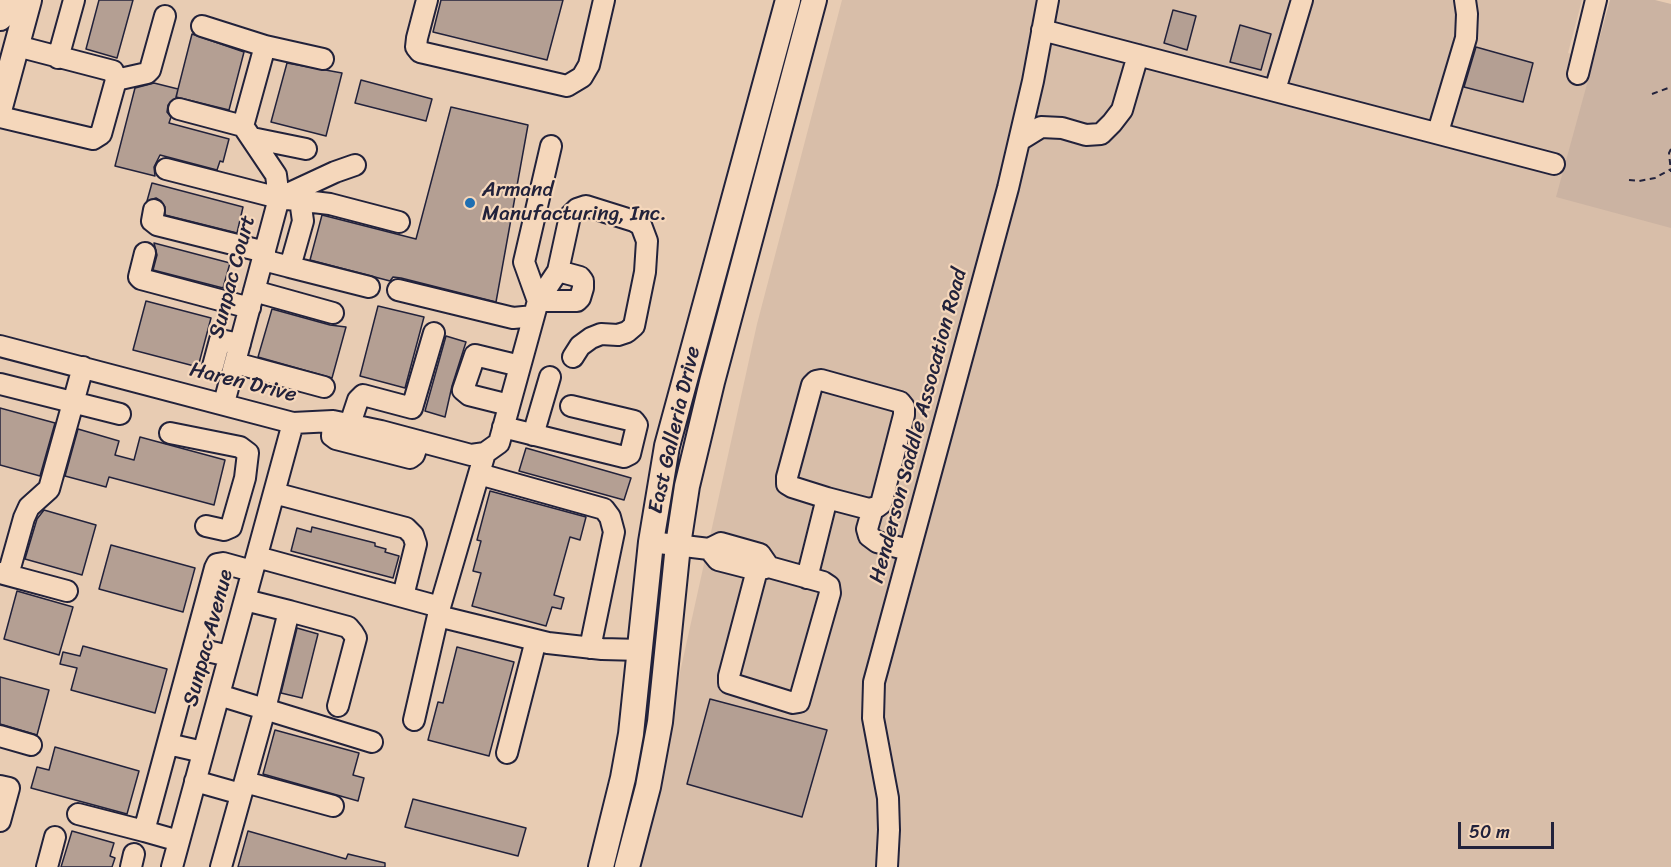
<!DOCTYPE html>
<style>
body{margin:0}
#map{position:relative;width:1671px;height:867px;overflow:hidden;background:#e8ccb3;font-family:Sriracha,sans-serif}
canvas{display:block}
.scale{position:absolute;left:1458px;top:822px;width:96px;height:27px;box-sizing:border-box;border:3px solid #22223b;border-top:0;padding-left:8px;font-size:18px;line-height:21px;white-space:nowrap;color:#22223b;-webkit-text-stroke:4px #f5d7bb;paint-order:stroke}
</style>
<div id="map">
<canvas width="1671" height="867"></canvas>
<div class="scale">50 m</div>
</div>
<script>
const context = document.querySelector('canvas').getContext('2d');
context.lineJoin = 'round';
function fill(path, color) { context.fillStyle = color; context.fill(path, 'evenodd'); }
const shape = rows => new Path2D(rows.map(r => 'M' + r).join(''));
function trace(path, color, width, dash) { context.strokeStyle = color; context.lineWidth = width; context.lineCap = dash ? 'butt' : 'round'; context.setLineDash(dash || []); context.stroke(path); }
function drawText(font, color, halo, rows, align = 'center') {
  context.font = font + ' Sriracha,sans-serif'; context.lineWidth = 4.5; context.setLineDash([]); context.textBaseline = 'middle'; context.strokeStyle = halo; context.fillStyle = color; for (const [text, x, y, turn = 0] of rows) {
    context.save(); context.translate(x, y); context.rotate((+turn || 0) * Math.PI / 180); context.textAlign = isNaN(turn) ? turn : align; if (halo) context.strokeText(text, 0, 0); context.fillText(text, 0, 0); context.restore();
  }
}
fill(shape([
 [842,0,1582,0,1568,53,1671,86,1671,867,637,867,757,324]
]), '#d8bea9');
fill(shape([
 [1610,0,1655,0,1671,4,1671,228,1556,197]
]), '#cbb3a2');
const building = shape([
 [99,0,133,0,117,58,86,49,99,0],
 [441,0,563,0,547,60,433,32,441,0],
 [1173,10,1196,16,1187,50,1164,43,1173,10],
 [1240,25,1271,34,1261,70,1230,62,1240,25],
 [192,34,244,52,229,110,176,97,192,34],
 [1476,47,1533,63,1523,102,1464,87,1476,47],
 [287,63,342,73,326,136,271,122,287,63],
 [361,80,432,99,426,121,355,103,361,80],
 [154,83,178,89,176,98,168,105,167,112,171,117,169,123,229,139,223,162,220,161,217,170,160,155,154,167,155,176,115,166,135,88,154,83],
 [451,107,528,125,496,302,401,278,393,277,390,281,310,260,322,215,416,239,451,107],
 [152,183,243,207,237,233,165,215,165,207,161,201,156,198,147,201,152,183],
 [154,243,230,263,223,288,153,270,157,255,154,243],
 [146,301,211,318,198,367,133,350,146,301],
 [378,306,424,317,405,388,360,376,378,306],
 [272,309,330,325,346,327,332,378,258,357,272,309],
 [446,336,466,342,452,386,445,417,425,411,446,336],
 [0,408,55,423,40,476,0,465,0,408],
 [78,429,119,441,115,455,134,460,140,437,225,460,214,505,109,477,106,487,65,476,78,429],
 [526,448,631,478,624,500,519,471,526,448],
 [490,491,586,517,580,540,570,537,554,595,564,598,561,609,552,607,546,626,472,606,481,573,473,571,481,541,477,540,490,491],
 [44,510,96,525,82,575,25,559,37,519,44,510],
 [312,527,375,543,375,546,386,549,385,552,399,556,393,578,291,551,297,528,311,532,312,527],
 [111,545,195,568,183,612,99,589,111,545],
 [17,591,73,607,59,655,4,639,17,591],
 [297,628,318,634,302,698,281,693,297,628],
 [83,646,167,669,155,713,71,690,77,668,60,664,63,652,80,656,83,646],
 [457,647,514,662,489,756,428,740,438,702,443,703,457,647],
 [0,677,49,690,37,735,0,724,0,677],
 [710,699,827,730,802,817,687,784,710,699],
 [275,730,359,753,353,775,364,778,358,801,263,774,275,730],
 [55,747,139,771,127,814,31,788,37,767,49,770,55,747],
 [413,799,526,828,518,856,405,827,413,799],
 [72,831,114,843,110,856,115,858,112,867,61,867,72,831],
 [248,831,346,859,348,854,385,863,385,867,238,867,248,831]
]);
fill(building, '#b49f93');
trace(building, '#22223b', 1.5);
const minor = shape([
 [427,0,417,38,416,47,420,52,567,86,582,77,589,65,604,0],
 [202,26,265,46,323,59],
 [1042,30,1554,164],
 [58,58,74,0],
 [1578,74,1596,0],
 [116,80,147,73,150,70,165,16],
 [1275,90,1302,0],
 [179,109,243,126,276,175,279,198,224,403],
 [0,117,93,139,101,134,116,80,113,71,17,46],
 [243,126,265,46],
 [1438,132,1466,38,1467,14,1465,0],
 [252,138,306,149],
 [1020,140,1041,127,1062,128,1086,135,1101,134,1112,123,1122,110,1138,55],
 [355,165,335,172,279,198,330,204,399,222],
 [166,169,279,198],
 [154,210,152,221,157,225,265,252],
 [145,253,139,277,141,279,250,308],
 [263,260,290,267,303,221,300,200],
 [290,267,369,287],
 [398,290,513,318,534,316],
 [254,291,333,313],
 [538,301,524,262,551,146],
 [538,301,577,301,580,298,583,288,583,281,580,277,558,271],
 [0,346,293,423,333,421,381,431,471,455,485,453,499,443,538,301,558,271,570,216,577,209,586,206,634,221,641,225,647,241,645,272,634,326,627,332,618,335,601,334,591,338,580,346,573,357],
 [235,363,324,387],
 [213,366,220,340,240,344],
 [0,384,120,414],
 [509,405,469,395,463,390,475,355,520,366],
 [333,421,332,436,336,439,410,458,414,455,419,441],
 [350,424,358,400,363,395,412,408,434,333],
 [503,427,624,457,630,454,637,425,634,421,571,406],
 [170,433,240,447,248,453,245,478,231,527,224,530,206,526],
 [533,435,550,377],
 [479,474,604,509,610,517,614,532,590,648],
 [274,493,406,528,413,535,416,544,403,596],
 [873,508,867,529,869,536,877,542,909,550],
 [651,542,709,549,721,543,760,554,769,567],
 [709,549,718,560,757,570,769,567,823,582,829,586,830,593,799,702,793,703,729,683,729,676,757,570],
 [257,557,440,607],
 [0,573,67,591],
 [8,575,24,518,29,507,49,489,83,367],
 [807,578,827,498,869,509,877,507,881,504,904,415,904,407,900,402,821,380,816,381,812,385,787,477,787,484,792,487,827,498],
 [289,611,348,627,353,633,356,638,338,706],
 [438,616,548,643,602,649,641,650],
 [194,648,229,656],
 [219,695,372,742],
 [414,720,440,607,485,453],
 [0,736,31,745],
 [168,744,203,752],
 [507,753,536,640],
 [195,781,241,794],
 [245,782,333,806],
 [0,786,9,788,0,821],
 [78,814,144,831],
 [179,841,144,831,215,568,217,564,223,563,252,571],
 [47,867,55,837],
 [131,867,134,854],
 [172,867,293,423],
 [221,867,265,709,289,611,245,600],
 [887,867,889,830,888,798,873,718,874,682,1008,188,1033,81,1048,0]
]);
const major = shape([
 [0,18,5,0],
 [0,107,29,0],
 [601,867,623,778,631,734,651,542,667,446,788,0],
 [627,867,648,787,660,722,678,545,687,486,712,382,814,0]
]);
trace(minor, '#22223b', 24);
trace(major, '#22223b', 28);
trace(shape([
 [1652,94,1671,87],
 [1671,149,1669,153,1671,172],
 [1629,180,1639,181,1655,178,1671,169]
]), '#22223b', 2, [6, 4.5]);
trace(minor, '#f5d7bb', 20);
trace(major, '#f5d7bb', 24);
for (const [x, y, r, color] of [
 [470,203,6,"#1f6fb2"]
]) { const dot = new Path2D(); dot.arc(x, y, r, 0, 2 * Math.PI); context.fillStyle = color; context.fill(dot); trace(dot, '#f5d7bb', 2); }
drawText('21px', '#22223b', '#f5d7bb', [
 ["Armand",482,191],
 ["Manufacturing, Inc.",482,215]
], 'left');
drawText('21px', '#22223b', '#f5d7bb', [
 ["Sunpac Court",233,277,-75],
 ["Haren Drive",243,383,14],
 ["Henderson Saddle Assocation Road",919,426,-75],
 ["East Galleria Drive",675,430,-77],
 ["Sunpac Avenue",209,638,-75]
]);
</script>
